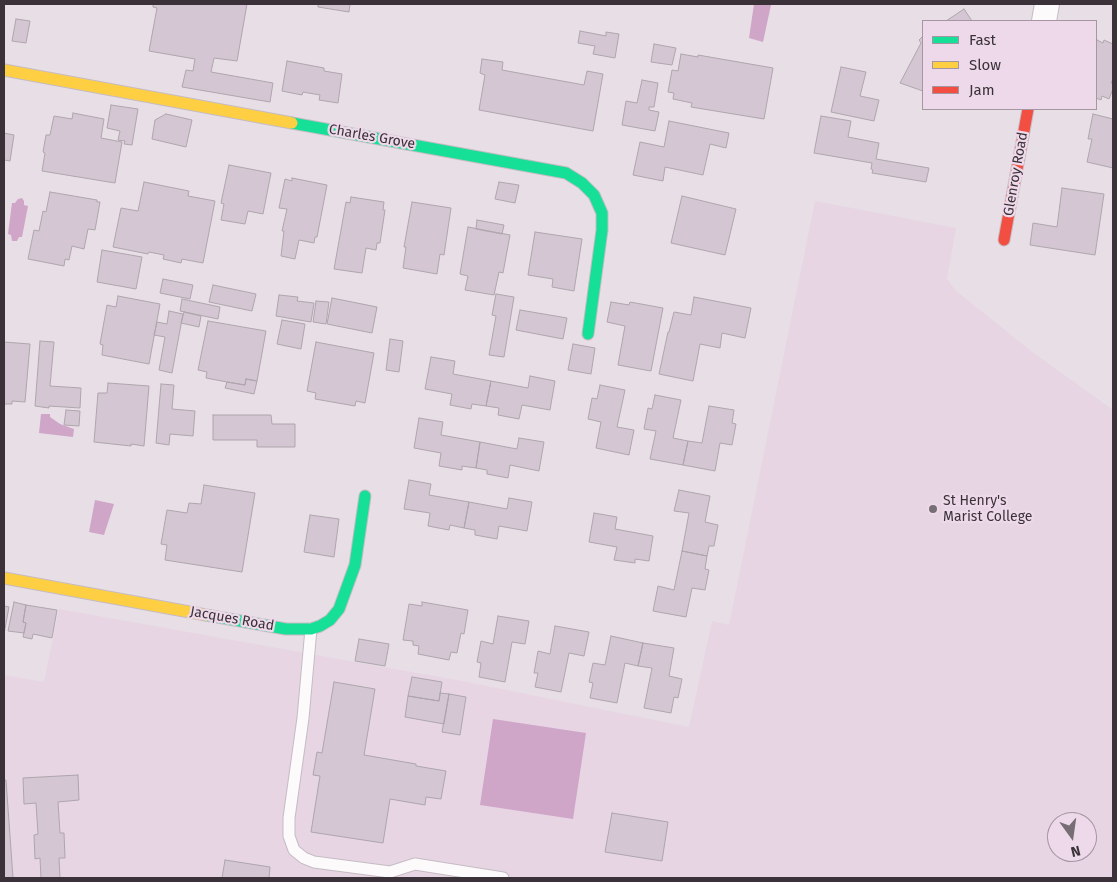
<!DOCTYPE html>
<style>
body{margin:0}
#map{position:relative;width:1117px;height:882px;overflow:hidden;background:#e8dee6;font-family:"Fira Sans",sans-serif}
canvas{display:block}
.frame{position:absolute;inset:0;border:5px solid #3a3238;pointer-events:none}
.legend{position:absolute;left:922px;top:20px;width:175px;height:90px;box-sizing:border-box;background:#edd9e9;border:1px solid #a596a2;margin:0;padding:6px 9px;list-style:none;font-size:15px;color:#3a3238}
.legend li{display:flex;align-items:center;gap:10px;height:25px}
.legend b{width:25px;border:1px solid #a596a2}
.north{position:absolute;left:1047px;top:812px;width:50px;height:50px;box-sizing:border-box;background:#edd9e9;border:1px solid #a596a2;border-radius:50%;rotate:166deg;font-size:14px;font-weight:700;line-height:20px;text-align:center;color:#3a3238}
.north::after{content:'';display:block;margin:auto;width:18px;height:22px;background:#776e75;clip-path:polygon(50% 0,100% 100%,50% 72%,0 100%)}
</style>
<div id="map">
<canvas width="1117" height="882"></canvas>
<div class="frame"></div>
<ul class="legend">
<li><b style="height:6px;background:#16e098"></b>Fast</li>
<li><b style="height:6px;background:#ffcf43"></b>Slow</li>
<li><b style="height:6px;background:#f24e42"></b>Jam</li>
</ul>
<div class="north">N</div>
</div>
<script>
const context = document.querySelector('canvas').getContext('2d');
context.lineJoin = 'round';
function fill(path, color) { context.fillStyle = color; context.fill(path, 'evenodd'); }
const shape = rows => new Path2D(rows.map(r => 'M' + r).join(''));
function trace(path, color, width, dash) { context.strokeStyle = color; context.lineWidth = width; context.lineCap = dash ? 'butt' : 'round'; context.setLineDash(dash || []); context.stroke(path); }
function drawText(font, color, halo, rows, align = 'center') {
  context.font = font + ' "Fira Sans",sans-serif'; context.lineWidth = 4.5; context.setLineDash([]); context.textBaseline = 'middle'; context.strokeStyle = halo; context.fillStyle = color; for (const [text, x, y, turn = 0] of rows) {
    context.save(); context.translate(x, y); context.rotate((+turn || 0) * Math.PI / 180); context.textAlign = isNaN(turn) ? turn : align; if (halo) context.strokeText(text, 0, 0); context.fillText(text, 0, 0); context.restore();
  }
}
fill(shape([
 [815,201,956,228,947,279,955,290,1031,351,1113,410,1113,878,4,878,4,675,44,682,59,609,462,681,689,727,712,621,729,625],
 [1057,822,1087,822,1087,852,1057,852]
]), '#e7d5e4');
fill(shape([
 [754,4,771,5,763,42,749,38],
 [22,198,24,201,24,205,28,206,22,237,19,237,17,241,12,241,11,235,8,234,12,203,15,203,18,199],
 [41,414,50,414,50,417,60,424,74,429,73,437,39,433],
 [95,500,114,504,104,535,89,532],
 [493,719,586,733,573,819,480,805]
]), '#cfa5c8');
const building = shape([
 [153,4,247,4,237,61,214,58,211,72,273,83,270,102,182,87,186,70,193,71,195,59,149,51,157,8,153,7,153,4],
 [318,4,350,4,349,12,318,7,318,4],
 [964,9,972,21,946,21,964,9],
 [16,19,30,21,26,43,12,41,16,19],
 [580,31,606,36,606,32,619,34,615,58,593,54,595,46,578,43,580,31],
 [923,36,923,91,900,83,921,43,919,40,923,36],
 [1097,40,1103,43,1104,40,1113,44,1113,79,1111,83,1113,84,1113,89,1109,99,1102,96,1101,100,1096,98,1096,43,1097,40],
 [654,44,676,48,672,65,651,62,654,44],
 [681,54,698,57,698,55,773,68,764,119,691,107,692,103,673,99,674,93,668,92,672,70,678,71,681,54],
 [482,59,503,62,502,70,584,85,587,71,603,74,593,131,479,110,485,75,480,73,482,59],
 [287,61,324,68,324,71,342,74,338,103,319,100,320,95,303,92,302,95,282,91,287,61],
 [841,67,866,72,860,96,879,100,874,121,831,112,841,67],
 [642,80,658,83,654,107,649,107,649,110,659,112,655,131,622,125,626,101,637,103,642,80],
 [111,105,138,109,132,145,124,144,125,141,118,140,120,131,107,128,111,105],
 [73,113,104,119,101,138,122,142,115,183,42,171,45,153,43,152,46,135,50,135,54,116,72,119,73,113],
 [166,114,192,120,186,147,152,139,155,120,166,114],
 [1093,114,1113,119,1113,168,1087,162,1092,139,1088,139,1093,114],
 [821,116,851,121,848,137,879,143,876,159,929,168,926,182,872,173,873,170,871,169,872,163,814,153,821,116],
 [669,121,729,133,726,148,710,144,703,175,665,167,663,181,633,175,640,142,664,147,669,121],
 [4,133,14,135,10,161,4,160,4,133],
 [229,165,271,173,263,214,248,211,245,224,221,220,224,204,221,203,229,165],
 [292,178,327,185,317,237,315,237,314,243,299,240,295,259,281,256,284,231,282,231,287,209,279,208,285,179,292,181,292,178],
 [144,182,189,191,188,196,215,201,203,263,182,259,181,263,163,259,164,255,149,252,148,254,113,247,121,208,138,211,144,182],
 [499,182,519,185,515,203,495,199,499,182],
 [1062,188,1104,194,1095,255,1030,245,1033,223,1057,227,1062,188],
 [50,192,97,200,97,202,100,202,95,230,88,229,84,249,72,246,69,260,65,259,64,266,28,259,34,230,39,231,43,211,46,212,50,192],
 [682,196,736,209,725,255,671,243,682,196],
 [351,197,384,202,383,210,385,210,380,243,377,243,376,250,366,248,362,273,334,269,346,202,350,203,351,197],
 [412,202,451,208,444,255,440,254,437,274,403,268,406,247,404,247,412,202],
 [477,220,504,225,502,234,476,229,477,220],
 [468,227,510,235,503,273,499,272,494,295,465,290,468,276,460,274,468,227],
 [535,232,582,239,574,291,552,287,553,279,528,275,535,232],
 [102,250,142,257,136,289,97,282,102,250],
 [163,279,193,285,190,299,160,293,163,279],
 [213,285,256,294,252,311,209,302,213,285],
 [496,294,514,297,504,357,489,355,496,316,492,315,496,294],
 [279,295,298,297,297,301,314,303,311,322,276,316,279,295],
 [118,296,160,304,149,364,102,355,103,345,100,344,107,305,116,307,118,296],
 [694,297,751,308,745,338,722,333,720,348,700,344,693,381,659,374,668,332,669,332,674,312,691,315,694,297],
 [332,298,377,307,372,333,327,324,332,298],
 [182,299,220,307,218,319,180,311,182,299],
 [316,301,329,302,326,324,313,322,316,301],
 [611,302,629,305,630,302,663,308,651,371,618,365,625,326,607,322,611,302],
 [520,310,567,318,563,339,516,330,520,310],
 [169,311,183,314,172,373,159,370,165,337,154,335,157,322,167,324,169,311],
 [184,312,201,316,199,327,181,323,184,312],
 [282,320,305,324,301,349,277,344,282,320],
 [208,321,266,331,257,381,246,379,245,385,227,382,206,378,207,372,198,370,208,321],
 [390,339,403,341,399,372,386,370,390,339],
 [40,341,54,342,50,386,81,388,80,408,49,406,49,408,35,406,40,341],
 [4,342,30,344,25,402,12,401,12,404,4,404,4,342],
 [316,342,374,353,365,403,356,401,355,406,315,399,316,393,307,391,316,342],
 [573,344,595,348,591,374,568,370,573,344],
 [431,357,455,361,453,374,491,381,486,406,472,404,471,409,450,405,452,394,425,389,431,357],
 [530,376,555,381,550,410,522,405,519,419,498,415,499,408,486,406,491,381,528,388,530,376],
 [246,379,257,381,254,394,225,388,227,382,245,385,246,379],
 [108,383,149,386,144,446,131,444,131,446,94,442,98,393,107,393,108,383],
 [161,384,174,385,172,409,195,411,193,436,170,434,169,445,156,443,161,384],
 [600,385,625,390,617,427,634,430,629,455,596,448,601,422,588,419,592,398,597,399,600,385],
 [655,395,681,400,673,438,688,441,683,465,650,459,656,431,644,429,648,408,652,409,655,395],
 [709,406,734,410,732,423,736,424,732,445,720,443,715,471,683,465,688,441,702,443,709,406],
 [66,410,80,411,79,426,64,425,66,410],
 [213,415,271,415,272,424,295,424,295,447,257,447,257,440,213,440,213,415],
 [419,418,443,422,441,435,480,442,476,468,462,466,462,470,439,466,441,453,414,448,419,418],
 [519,438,544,442,539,471,510,465,508,478,487,474,487,470,476,468,480,442,517,449,519,438],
 [409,480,431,484,429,495,469,502,464,528,450,525,449,530,428,526,430,513,404,509,409,480],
 [204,485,255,493,242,572,165,560,167,545,161,544,167,510,187,513,189,503,201,504,204,485],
 [679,490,710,496,705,522,718,525,714,546,709,546,707,556,682,551,689,513,674,511,679,490],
 [509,498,532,502,527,531,499,526,497,539,475,535,475,530,464,528,469,502,507,509,509,498],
 [594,513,617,517,615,529,653,536,649,561,635,559,635,563,614,560,617,547,589,542,594,513],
 [310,515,339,519,334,557,304,552,310,515],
 [682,551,707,556,705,569,709,570,705,590,692,588,686,617,653,611,658,586,674,590,682,551],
 [14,602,26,605,23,622,26,623,24,633,8,631,14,602],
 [422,602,468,610,464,634,461,633,457,653,451,652,449,660,418,654,419,646,413,645,413,641,403,640,409,604,422,606,422,602],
 [26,605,57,610,52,638,33,634,32,639,23,637,26,623,23,622,26,605],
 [4,606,9,607,4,634,4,606],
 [498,616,529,621,525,644,512,642,505,682,479,677,481,663,477,662,481,641,493,644,498,616],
 [555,626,589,632,584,656,569,653,561,692,535,687,538,673,534,673,538,651,550,654,555,626],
 [611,636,643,643,638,666,625,663,617,703,590,698,593,683,589,682,593,663,605,665,611,636],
 [359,639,389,644,385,666,355,661,359,639],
 [643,643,674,648,669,676,682,679,678,698,674,697,671,713,644,708,652,668,638,666,643,643],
 [412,677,442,682,439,701,408,696,412,677],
 [334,682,375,689,364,755,416,764,416,766,446,771,441,799,426,797,425,805,390,799,383,843,311,832,320,776,313,775,317,752,322,753,334,682],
 [440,693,449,694,444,724,405,717,408,696,439,701,440,693],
 [449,694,466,697,460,735,442,732,449,694],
 [78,775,79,800,58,802,60,833,64,833,65,858,59,858,60,878,41,878,40,858,35,859,34,835,38,834,36,803,24,804,23,778,78,775],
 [4,780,6,780,13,878,4,878,4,780],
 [612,813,668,822,662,861,605,852,612,813],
 [225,860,270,867,269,878,222,878,225,860]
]);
fill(building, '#d4c6d2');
trace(building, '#aea6ad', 1);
const lane = shape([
 [311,629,303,718,289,818,289,836,294,850,304,858,314,862,390,872,415,864,503,878]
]);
const street = shape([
 [1044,21,1047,4]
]);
const fast = shape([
 [292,123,566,173,582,183,594,195,602,213,602,230,588,334],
 [206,615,286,629,311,629,320,626,330,620,339,609,355,565,365,496]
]);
const slow = shape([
 [4,70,292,123],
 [4,578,206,615]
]);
const jam = shape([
 [1004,240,1028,109]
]);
trace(lane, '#c5bcc3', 13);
trace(street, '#c5bcc3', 26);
trace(fast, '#c5bcc3', 13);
trace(slow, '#c5bcc3', 13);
trace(jam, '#c5bcc3', 13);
trace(lane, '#fcfafb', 11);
trace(street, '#fcfafb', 24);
trace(fast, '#16e098', 11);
trace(slow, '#ffcf43', 11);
trace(jam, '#f24e42', 11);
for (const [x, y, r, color] of [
 [933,509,5,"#776e75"]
]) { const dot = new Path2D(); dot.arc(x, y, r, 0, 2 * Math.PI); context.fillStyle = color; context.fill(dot); trace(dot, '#edd9e9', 2); }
drawText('14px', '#3a3238', '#edd9e9', [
 ["Charles Grove",372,137,10],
 ["Glenroy Road",1016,174,-80],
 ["Jacques Road",232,619,10]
]);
drawText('14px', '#3a3238', '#edd9e9', [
 ["St Henry's",943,501],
 ["Marist College",943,517]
], 'left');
</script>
